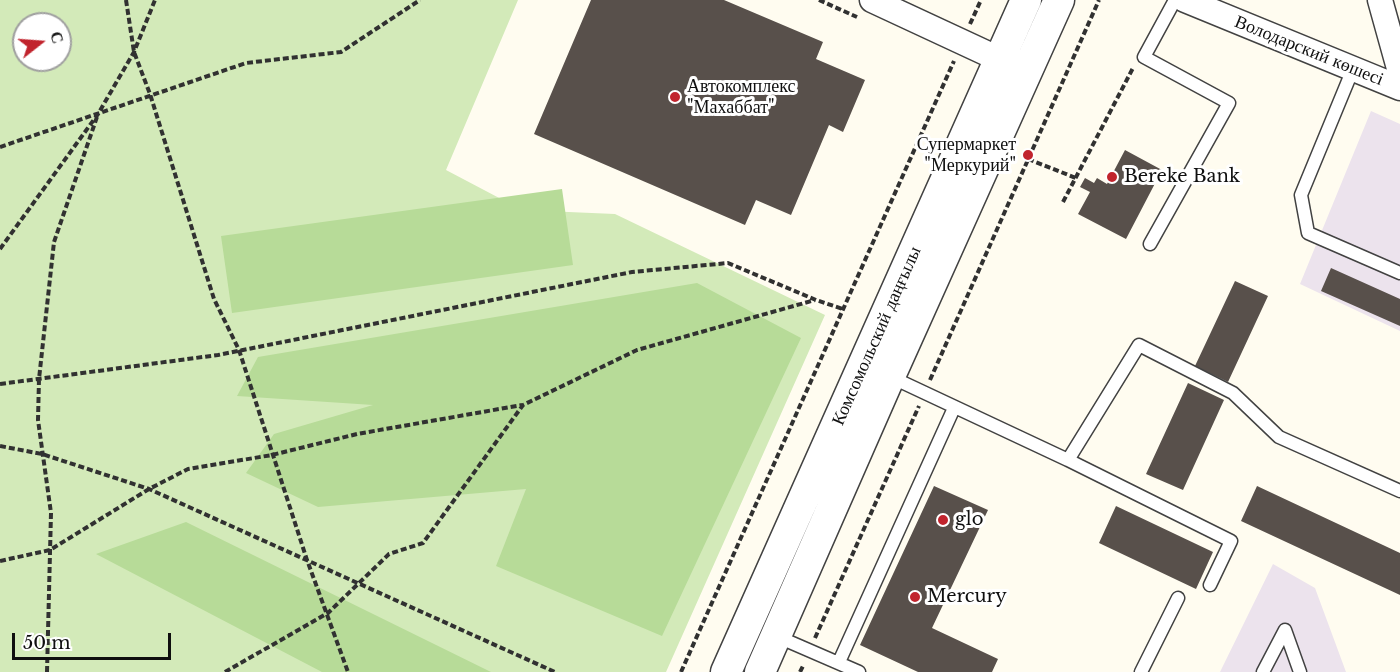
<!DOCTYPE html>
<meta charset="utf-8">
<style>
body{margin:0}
#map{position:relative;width:1400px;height:672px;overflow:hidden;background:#fffcf0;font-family:"Libre Baskerville",serif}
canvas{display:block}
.north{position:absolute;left:12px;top:12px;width:60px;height:60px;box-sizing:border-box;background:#fff;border:2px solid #9f9f9f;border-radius:50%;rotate:73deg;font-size:16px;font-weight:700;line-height:24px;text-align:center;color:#0f0f0f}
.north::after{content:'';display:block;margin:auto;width:21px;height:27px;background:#c1242d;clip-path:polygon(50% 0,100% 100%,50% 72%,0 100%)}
.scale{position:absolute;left:12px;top:633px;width:159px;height:27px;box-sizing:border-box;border:3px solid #0f0f0f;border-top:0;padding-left:8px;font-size:18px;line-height:21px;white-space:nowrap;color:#0f0f0f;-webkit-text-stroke:4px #fff;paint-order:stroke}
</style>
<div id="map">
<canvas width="1400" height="672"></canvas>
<div class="north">С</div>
<div class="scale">50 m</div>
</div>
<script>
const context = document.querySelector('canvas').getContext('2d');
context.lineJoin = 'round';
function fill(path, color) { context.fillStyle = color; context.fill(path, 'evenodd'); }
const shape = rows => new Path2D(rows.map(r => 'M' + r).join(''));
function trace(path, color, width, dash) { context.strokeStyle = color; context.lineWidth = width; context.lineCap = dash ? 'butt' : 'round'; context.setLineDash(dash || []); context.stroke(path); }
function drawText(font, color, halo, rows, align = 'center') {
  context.font = font + ' "Libre Baskerville",serif'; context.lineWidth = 6; context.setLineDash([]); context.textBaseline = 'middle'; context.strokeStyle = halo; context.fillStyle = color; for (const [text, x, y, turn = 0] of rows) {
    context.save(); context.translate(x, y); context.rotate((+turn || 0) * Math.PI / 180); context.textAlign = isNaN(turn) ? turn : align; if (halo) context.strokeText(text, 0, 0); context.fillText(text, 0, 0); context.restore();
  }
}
fill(shape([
 [1371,111,1400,124,1400,331,1300,284],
 [1273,564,1315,588,1346,672,1220,672]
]), '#ece3ed');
fill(shape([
 [0,0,518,0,446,170,522,210,615,214,825,315,666,672,0,672],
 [24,24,60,24,60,60,24,60]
]), '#d3eab9');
fill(shape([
 [562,189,573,265,232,313,221,236],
 [697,283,801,338,662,636,496,566,526,489,318,507,246,473,274,434,373,405,237,396,258,357],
 [186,522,491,672,322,672,96,554]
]), '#b7db98');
fill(shape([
 [591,0,724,0,823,42,816,59,865,80,843,132,829,125,791,215,756,200,745,225,534,134],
 [1125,150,1162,170,1126,239,1078,214,1090,192,1080,187,1085,178,1094,183,1097,178,1107,184],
 [1331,268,1400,299,1400,326,1321,291],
 [1235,281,1268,296,1228,382,1195,366],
 [1188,383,1224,400,1183,490,1146,474],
 [934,486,988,510,932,628,998,659,992,672,918,672,860,645],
 [1257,486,1400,553,1400,595,1241,521],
 [1116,506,1213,552,1196,589,1099,543]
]), '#58504b');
const service = shape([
 [1353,69,1301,195,1308,233,1400,273],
 [1150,244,1229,103,1144,57,1175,0],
 [891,377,1068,460,1231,541,1210,585],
 [1068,460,1139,345,1233,393,1279,437,1400,491],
 [776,636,859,672],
 [839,662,954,408],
 [1141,672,1178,598],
 [1263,672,1285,630,1300,672]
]);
const minor = shape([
 [872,0,1001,60],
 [1185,0,1400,88],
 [1380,0,1400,72]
]);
const tertiary = shape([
 [726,672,1026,0],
 [760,672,890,376,1059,0]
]);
trace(service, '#424242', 15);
trace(minor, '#424242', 27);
trace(tertiary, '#424242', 33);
trace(shape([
 [126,0,134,52,150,94,214,299,239,350,307,560,348,672],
 [819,0,857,17],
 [970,24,981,0],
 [0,147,246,63,341,52,420,0],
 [1028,159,1076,178],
 [1063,202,1133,68],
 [0,249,98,114,134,52,155,0],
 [930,380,1099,0],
 [0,384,218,355,632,272,728,263,816,300,843,309],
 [0,446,42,454,149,489,555,672],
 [0,561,50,550,149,489,188,469,272,455,357,434,522,405],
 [815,638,919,406],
 [47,672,51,513,38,420,39,379,54,242,98,114],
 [225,672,328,613,389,554,423,543,523,405,637,350,815,300],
 [681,672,954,61],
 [800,672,804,664]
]), '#313131', 4, [6, 3]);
trace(service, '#fff', 12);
trace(minor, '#fff', 24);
trace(tertiary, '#fff', 30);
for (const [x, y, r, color] of [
 [675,97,6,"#c1242d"],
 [1028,155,6,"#c1242d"],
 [1112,177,6,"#c1242d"],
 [943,520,6,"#c1242d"],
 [915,597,6,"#c1242d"]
]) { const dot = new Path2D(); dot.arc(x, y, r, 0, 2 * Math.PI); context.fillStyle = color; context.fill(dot); trace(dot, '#fff', 2); }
drawText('18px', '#0f0f0f', '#fff', [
 ["Володарский көшесі",1309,51,22],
 ["Комсомольский даңғылы",877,336,-66]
]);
drawText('18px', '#0f0f0f', '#fff', [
 ["Автокомплекс",687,87],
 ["\"Махаббат\"",687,108],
 ["Супермаркет",1016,145,"right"],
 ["\"Меркурий\"",1016,166,"right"],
 ["Bereke Bank",1124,177],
 ["glo",955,520],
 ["Mercury",927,597]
], 'left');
</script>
